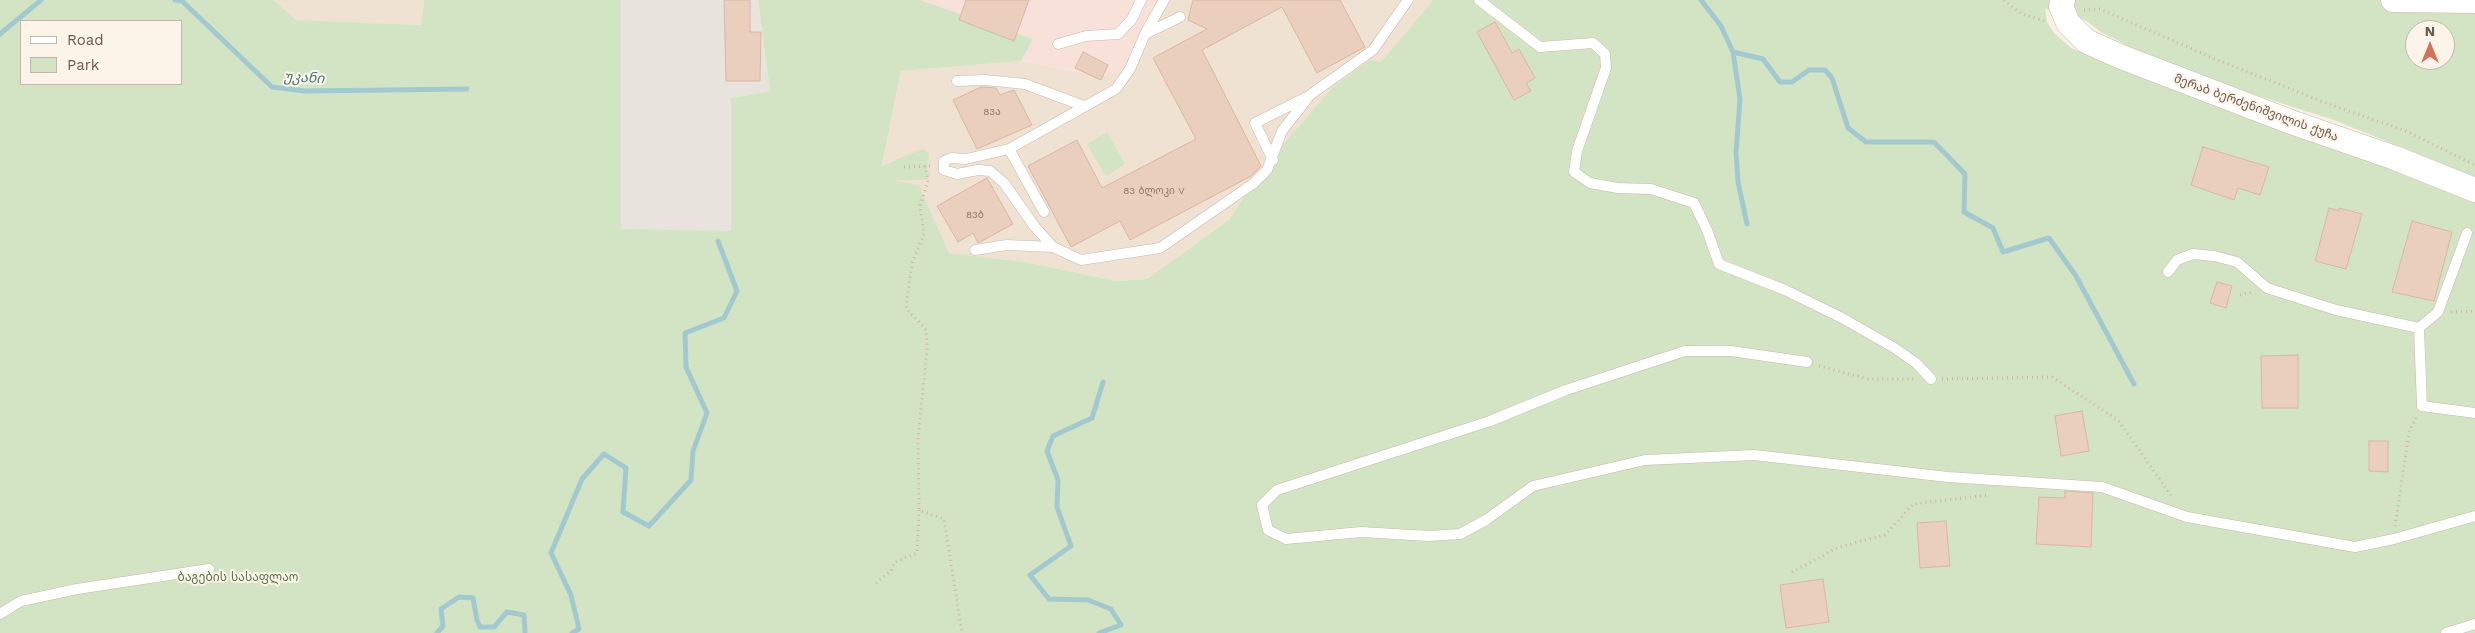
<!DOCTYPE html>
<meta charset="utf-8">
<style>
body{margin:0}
#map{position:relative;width:2475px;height:633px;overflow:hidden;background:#f9f0e4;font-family:"Work Sans",sans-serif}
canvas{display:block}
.legend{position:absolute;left:20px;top:20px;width:162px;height:65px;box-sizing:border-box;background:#fcf4e9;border:1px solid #c3b6ab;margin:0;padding:6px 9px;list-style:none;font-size:15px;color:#6d584d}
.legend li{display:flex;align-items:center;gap:10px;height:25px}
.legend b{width:25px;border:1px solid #c3b6ab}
.north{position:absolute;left:2405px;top:20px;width:50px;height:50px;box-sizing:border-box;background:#fcf4e9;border:1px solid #c3b6ab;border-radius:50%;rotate:0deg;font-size:14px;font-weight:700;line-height:20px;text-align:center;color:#6d584d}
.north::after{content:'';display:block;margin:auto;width:18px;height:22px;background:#d37258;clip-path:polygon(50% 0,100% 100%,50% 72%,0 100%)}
</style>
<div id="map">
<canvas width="2475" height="633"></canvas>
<ul class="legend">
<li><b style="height:6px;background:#fff"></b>Road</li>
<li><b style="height:14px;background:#d2e4c4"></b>Park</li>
</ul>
<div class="north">N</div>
</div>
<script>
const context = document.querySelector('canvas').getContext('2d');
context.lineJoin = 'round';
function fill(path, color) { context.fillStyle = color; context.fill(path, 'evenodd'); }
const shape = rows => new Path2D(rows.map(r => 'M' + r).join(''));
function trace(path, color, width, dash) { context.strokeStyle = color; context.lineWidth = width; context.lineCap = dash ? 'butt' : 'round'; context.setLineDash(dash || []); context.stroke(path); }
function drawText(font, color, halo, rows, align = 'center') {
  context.font = font + ' "Work Sans","Noto Sans Georgian",sans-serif'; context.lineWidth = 4; context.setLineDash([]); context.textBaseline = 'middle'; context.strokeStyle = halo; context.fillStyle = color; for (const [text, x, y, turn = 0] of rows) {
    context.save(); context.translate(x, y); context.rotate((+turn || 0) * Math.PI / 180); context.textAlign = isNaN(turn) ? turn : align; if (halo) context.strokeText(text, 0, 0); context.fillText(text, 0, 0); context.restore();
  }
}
fill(shape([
 [274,0,424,0,423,25,296,20],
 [1163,0,1433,0,1375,69,1230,219,1147,279,1116,281,1025,262,949,253,919,185,880,178,901,71,1021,61,1101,76]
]), '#efe2d3');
fill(shape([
 [920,0,1163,0,1144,50,1121,72,1101,76,1021,61,1032,39]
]), '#f8e1d9');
fill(shape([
 [621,0,758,0,770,91,731,98,732,231,621,230]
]), '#e9e3de');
fill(shape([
 [0,0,274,0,296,20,422,25,424,0,621,0,621,229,731,231,731,98,770,91,758,0,920,0,1033,39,1021,61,901,71,882,166,922,149,929,153,927,169,931,175,927,180,893,180,919,185,949,253,1025,262,1116,281,1147,279,1230,219,1244,197,1271,174,1283,145,1333,87,1370,60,1381,62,1433,0,2475,0,2475,177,2334,120,2240,90,2148,56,2101,32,2085,20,2045,9,2047,22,2054,33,2071,48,2235,114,2336,148,2475,202,2475,633,0,633],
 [21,21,181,21,181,84,21,84],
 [2415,30,2445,30,2445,60,2415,60],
 [1107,132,1125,164,1106,176,1087,144]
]), '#d2e4c4');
trace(shape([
 [175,0,182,1,272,87,305,91,467,89],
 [1701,0,1721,26,1733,52,1763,59,1780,82,1792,82,1809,70,1825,70,1832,78,1848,128,1866,142,1934,142,1965,174,1964,212,1993,228,2003,252,2049,238,2076,276,2134,384],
 [0,34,41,0],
 [1733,52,1740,99,1736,153,1738,182,1747,224],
 [437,633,443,626,441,609,459,597,473,598,477,620,480,627,494,627,507,612,524,615,525,633],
 [572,633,579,629,571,595,551,553,582,479,604,454,626,468,623,512,649,526,691,480,693,451,707,413,686,367,685,333,724,318,737,291,718,241],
 [1099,633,1121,625,1111,609,1088,600,1049,599,1030,575,1071,546,1057,507,1058,480,1047,451,1053,436,1092,418,1103,382]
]), '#a3c9d0', 5);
const building = shape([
 [724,0,750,0,750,32,761,32,760,81,726,81,724,0],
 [966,0,1029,0,1014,41,959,20,966,0],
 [1193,0,1340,0,1365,47,1317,73,1282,7,1202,50,1261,166,1251,176,1130,240,1120,221,1071,247,1028,166,1077,140,1102,188,1196,139,1153,58,1207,29,1188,20,1193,0],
 [1495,22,1512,53,1519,49,1535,78,1526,83,1531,91,1514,100,1477,32,1495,22],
 [1083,52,1108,65,1101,80,1075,68,1083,52],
 [981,87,996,88,1000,95,1014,90,1032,125,977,149,953,100,981,87],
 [2203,147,2269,167,2260,195,2238,188,2234,200,2191,185,2203,147],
 [987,178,1013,224,980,242,978,243,973,233,958,242,937,206,987,178],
 [2329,208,2339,211,2339,208,2362,214,2346,269,2315,261,2329,208],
 [2412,221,2452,232,2434,301,2392,292,2412,221],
 [2217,282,2232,286,2226,308,2210,303,2217,282],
 [2298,355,2298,408,2262,408,2261,356,2298,355],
 [2082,411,2089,451,2061,456,2055,416,2082,411],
 [2369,441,2388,441,2388,472,2369,471,2369,441],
 [2065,491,2093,493,2091,547,2036,544,2039,497,2065,498,2065,491],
 [1946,521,1950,566,1920,568,1917,523,1946,521],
 [1823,579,1829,622,1786,628,1780,585,1823,579]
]);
fill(building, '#eacfbf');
trace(building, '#dbb6a2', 1);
const service = shape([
 [1164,0,1145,34,1130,69,1116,89,1009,149,966,159,951,158,944,161,944,170,957,174,978,170,990,171,1004,183,1035,227,1053,247,1081,260,1160,248,1254,183,1267,170,1282,131,1310,95,1373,50,1408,0],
 [1479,0,1540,47,1593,43,1605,54,1606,68,1577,151,1574,172,1590,183,1618,188,1651,189,1694,203,1707,230,1719,264,1785,290,1842,318,1893,347,1916,363,1931,379],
 [1145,34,1180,17],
 [1058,44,1086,36,1118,34,1132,19,1141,0],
 [957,81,985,80,1025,84,1084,106],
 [1009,149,1044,212],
 [1273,160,1255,123,1307,97],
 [975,250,1007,245,1053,247],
 [2168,272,2177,260,2193,254,2214,256,2237,262,2267,288,2336,310,2419,328,2422,406,2475,413],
 [2419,328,2438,312,2467,233],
 [1807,362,1731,351,1685,351,1566,390,1490,421,1277,490,1262,505,1268,530,1286,539,1361,532,1429,536,1460,534,1486,520,1533,486,1645,460,1754,455,1948,477,2102,487,2187,517,2355,547,2394,539,2475,516],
 [0,614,21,601,77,589,209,569],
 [2446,633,2475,624]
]);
const tertiary = shape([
 [2063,0,2061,6,2068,23,2086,41,2119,56,2291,122,2395,158,2475,190],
 [2393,0,2475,1]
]);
trace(service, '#c8b8ac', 11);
trace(tertiary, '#c8b8ac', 25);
trace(shape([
 [2004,0,2022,14,2045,21],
 [2084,10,2100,9,2215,59,2331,105,2404,130,2475,165],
 [925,166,928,182,920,206,924,234,912,263,906,308,926,330,927,349,918,440,919,510,944,519,962,633],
 [904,167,932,166],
 [2240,295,2252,292],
 [2451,312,2475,311],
 [1819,366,1868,379,1914,379],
 [1942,379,2052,377,2118,420,2173,498],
 [2395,526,2409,432,2416,418],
 [1792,572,1839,547,1885,535,1913,504,1989,495],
 [876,583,891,571,895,562,917,553,919,510]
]), '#cfb3a3', 3, [1, 4]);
trace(service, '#fff', 10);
trace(tertiary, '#fff', 24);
drawText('10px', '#8c766a', null, [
 ["83ა",992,112],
 ["83 ბლოკი V",1154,191],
 ["83ბ",975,215]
]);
drawText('12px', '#6d584d', '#fcf4e9', [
 ["მერაბ ბერძენიშვილის ქუჩა",2256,108,20]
]);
drawText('12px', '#58774a', '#fcf4e9', [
 ["ბაგების სასაფლაო",238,577]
]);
drawText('italic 14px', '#4a767e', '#fcf4e9', [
 ["უკანი",304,78,3]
]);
</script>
